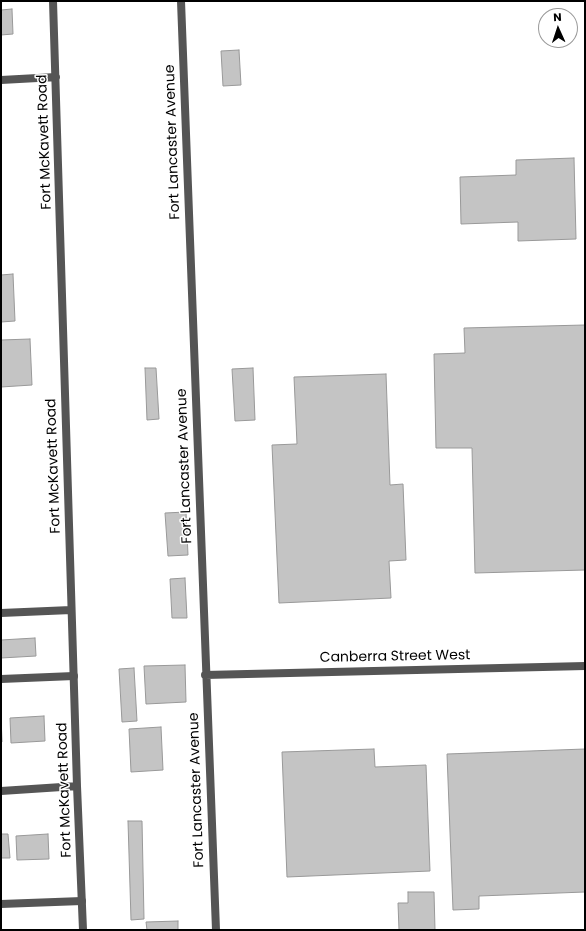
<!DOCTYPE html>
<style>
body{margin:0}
#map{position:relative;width:586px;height:931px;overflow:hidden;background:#fff;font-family:Poppins,sans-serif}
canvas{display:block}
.frame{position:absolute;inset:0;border:2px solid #000;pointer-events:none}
.north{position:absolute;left:538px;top:8px;width:40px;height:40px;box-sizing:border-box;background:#fff;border:1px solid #999;border-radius:50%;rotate:357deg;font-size:11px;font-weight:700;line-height:16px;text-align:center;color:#000}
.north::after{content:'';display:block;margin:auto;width:14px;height:18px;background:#000;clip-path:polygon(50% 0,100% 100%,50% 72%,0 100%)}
</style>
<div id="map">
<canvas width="586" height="931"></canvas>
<div class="frame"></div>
<div class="north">N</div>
</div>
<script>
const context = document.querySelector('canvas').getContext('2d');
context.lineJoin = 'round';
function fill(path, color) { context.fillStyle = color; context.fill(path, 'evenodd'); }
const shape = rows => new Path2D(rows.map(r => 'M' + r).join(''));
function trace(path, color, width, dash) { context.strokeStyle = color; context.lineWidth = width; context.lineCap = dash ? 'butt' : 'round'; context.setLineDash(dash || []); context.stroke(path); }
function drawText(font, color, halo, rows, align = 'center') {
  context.font = font + ' Poppins,sans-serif'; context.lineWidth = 3; context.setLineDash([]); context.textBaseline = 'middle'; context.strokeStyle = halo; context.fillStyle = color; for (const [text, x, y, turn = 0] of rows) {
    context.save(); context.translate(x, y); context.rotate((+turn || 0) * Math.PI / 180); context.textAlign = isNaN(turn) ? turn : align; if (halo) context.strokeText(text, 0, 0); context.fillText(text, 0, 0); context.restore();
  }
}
const building = shape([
 [12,9,13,34,1,35,1,10,12,9],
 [239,50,241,85,223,86,221,51,239,50],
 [574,158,576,239,518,241,518,222,461,224,460,177,516,175,516,160,574,158],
 [13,274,15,321,1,322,1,275,13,274],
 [585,325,585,570,475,573,472,448,436,448,434,354,465,353,464,328,585,325],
 [30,339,32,385,1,387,1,340,30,339],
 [145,368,156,368,159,419,147,420,145,368],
 [253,368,255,420,235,421,232,369,253,368],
 [386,374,390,485,403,484,406,560,389,561,391,598,279,603,272,445,297,444,294,377,386,374],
 [186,512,188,555,168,556,165,513,186,512],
 [185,578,187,618,172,618,170,579,185,578],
 [35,638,36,656,1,658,1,640,35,638],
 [185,665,186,702,146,704,144,666,185,665],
 [134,668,137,721,122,722,119,669,134,668],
 [1,716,2,742,1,742,1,716],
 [44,716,45,741,11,743,10,718,44,716],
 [161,727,163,770,131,772,129,729,161,727],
 [374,749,375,767,426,765,430,871,287,877,282,752,374,749],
 [585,749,585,892,479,896,479,909,453,910,447,754,585,749],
 [128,821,142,821,144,919,131,920,128,821],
 [1,834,8,834,10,858,1,858,1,834],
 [48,834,49,859,17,860,16,836,48,834],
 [408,892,434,892,435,930,399,930,398,903,408,903,408,892],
 [178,921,178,930,147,930,146,922,178,921]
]);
fill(building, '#c4c4c4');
trace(building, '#999', 1);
trace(shape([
 [1,679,74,676],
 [1,904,82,901]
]), '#555', 8);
trace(shape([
 [53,1,77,786,83,930],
 [181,1,216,930],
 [1,80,56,77],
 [1,613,71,610],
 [205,675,585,666],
 [1,791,77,786]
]), '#555', 8);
drawText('14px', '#000', '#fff', [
 ["Fort McKavett Road",45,142,-92],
 ["Fort Lancaster Avenue",173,142,-92],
 ["Fort McKavett Road",54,466,-92],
 ["Fort Lancaster Avenue",185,466,-92],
 ["Canberra Street West",395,657,-1],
 ["Fort McKavett Road",65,790,-92],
 ["Fort Lancaster Avenue",197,790,-92]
]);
</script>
